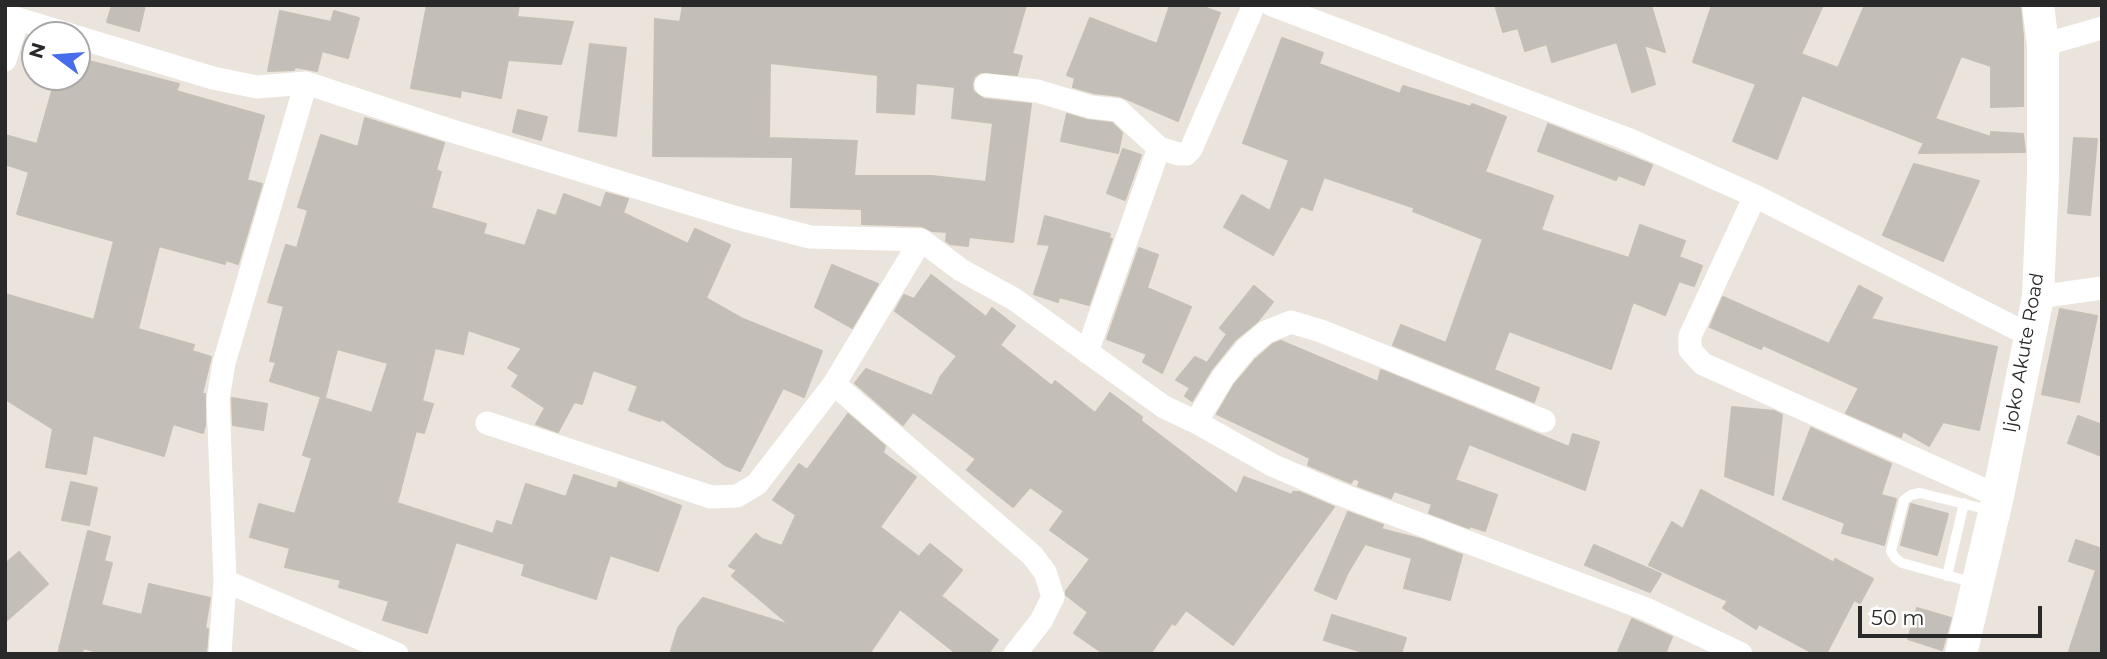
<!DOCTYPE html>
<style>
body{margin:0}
#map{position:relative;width:2107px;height:659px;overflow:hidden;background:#eae4dc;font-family:Montserrat,sans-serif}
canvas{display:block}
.frame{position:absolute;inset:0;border:7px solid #292929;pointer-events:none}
.north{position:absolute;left:21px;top:21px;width:70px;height:70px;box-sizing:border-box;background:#fff;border:2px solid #a9a9a9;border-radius:50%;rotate:286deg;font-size:19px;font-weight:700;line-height:28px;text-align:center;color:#292929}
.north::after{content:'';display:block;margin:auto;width:24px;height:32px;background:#476cec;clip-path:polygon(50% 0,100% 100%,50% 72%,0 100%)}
.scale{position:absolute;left:1858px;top:606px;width:184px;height:32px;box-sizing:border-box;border:4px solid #292929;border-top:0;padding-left:9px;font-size:21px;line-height:24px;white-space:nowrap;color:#292929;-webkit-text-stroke:5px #fff;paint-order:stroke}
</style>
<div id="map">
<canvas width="2107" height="659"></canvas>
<div class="frame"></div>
<div class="north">N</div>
<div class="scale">50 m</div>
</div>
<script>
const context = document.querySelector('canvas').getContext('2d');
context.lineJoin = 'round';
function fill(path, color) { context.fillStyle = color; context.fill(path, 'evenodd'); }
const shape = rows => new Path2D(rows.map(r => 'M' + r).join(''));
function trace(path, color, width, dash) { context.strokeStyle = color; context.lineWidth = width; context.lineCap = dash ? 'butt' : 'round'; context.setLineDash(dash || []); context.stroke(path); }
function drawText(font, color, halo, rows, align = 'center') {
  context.font = font + ' Montserrat,sans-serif'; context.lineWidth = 6; context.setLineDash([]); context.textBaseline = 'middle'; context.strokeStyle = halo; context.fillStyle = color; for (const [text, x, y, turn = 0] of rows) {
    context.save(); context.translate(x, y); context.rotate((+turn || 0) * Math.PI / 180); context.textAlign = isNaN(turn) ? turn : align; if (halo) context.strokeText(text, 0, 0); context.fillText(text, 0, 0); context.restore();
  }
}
const building = shape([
 [112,5,145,5,139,31,107,22,112,5],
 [427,5,519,5,517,17,573,22,561,64,508,60,501,98,461,90,460,97,411,88,427,5],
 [683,5,1026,5,1012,54,1022,56,1017,75,981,72,974,77,972,84,973,91,984,99,1031,104,1013,242,969,237,968,246,950,244,946,241,947,232,932,231,922,226,862,224,862,209,791,207,793,157,653,156,655,19,680,22,683,5],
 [770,63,878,75,877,112,914,114,916,83,955,87,952,118,993,123,986,182,932,176,854,176,857,141,769,138,770,63],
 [1170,5,1198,5,1220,13,1178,121,1120,96,1094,93,1073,87,1075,78,1067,75,1090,18,1157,44,1170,5],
 [1495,5,1651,5,1665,52,1644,45,1655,84,1632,92,1617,42,1552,62,1547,44,1525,51,1518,28,1503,32,1495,5],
 [1712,5,1823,5,1801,54,1838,68,1865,5,2020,5,2023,36,2023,106,1991,107,1991,66,1961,56,1935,119,1991,137,1991,132,2023,134,2025,152,1919,153,1924,143,1802,95,1777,159,1733,141,1756,84,1693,62,1712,5],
 [280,11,331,22,334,11,359,18,348,58,322,51,317,71,295,67,294,70,268,71,280,11],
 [1282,38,1323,53,1319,64,1400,94,1403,86,1471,107,1472,104,1506,117,1485,172,1553,196,1541,230,1629,258,1640,225,1685,241,1679,257,1702,266,1694,286,1679,281,1665,315,1633,302,1611,369,1509,331,1494,370,1539,388,1534,402,1393,345,1401,325,1446,343,1483,239,1413,211,1415,208,1324,177,1312,210,1301,206,1273,255,1224,227,1242,195,1270,211,1289,160,1243,143,1282,38],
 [590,44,626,48,616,136,579,131,590,44],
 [77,58,179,84,176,91,264,116,247,180,262,184,238,264,226,260,225,264,159,246,138,329,194,345,192,351,211,357,202,394,205,394,205,425,203,433,173,424,164,456,93,435,86,474,46,467,53,429,5,399,5,294,94,320,114,241,17,214,29,172,5,164,5,135,37,144,56,77,77,77,77,58],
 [518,110,547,117,541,140,513,132,518,110],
 [1067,114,1087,120,1112,123,1122,133,1118,153,1061,141,1067,114],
 [365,118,444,143,436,170,441,172,431,208,486,224,483,234,525,246,538,210,556,216,564,194,601,208,606,193,628,199,623,213,688,244,695,229,730,245,706,298,743,319,822,351,804,397,783,388,740,471,725,465,662,419,660,421,629,410,638,386,593,370,582,404,574,402,558,432,536,424,545,408,512,386,519,375,508,368,522,348,468,330,463,354,435,348,422,401,433,404,424,433,416,431,397,503,493,534,497,521,512,526,526,484,566,497,574,475,617,489,619,482,681,506,658,571,610,555,596,599,522,575,525,564,456,542,427,633,383,620,389,601,339,587,341,580,285,567,290,548,250,537,259,504,295,514,312,458,303,455,321,397,372,413,388,363,337,349,325,398,270,381,276,362,270,361,284,306,268,302,286,245,297,248,308,210,298,207,321,135,358,147,365,118],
 [1548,124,1652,165,1644,185,1618,175,1616,180,1538,151,1548,124],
 [2074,138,2097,139,2090,215,2068,213,2074,138],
 [1123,149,1141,155,1125,200,1107,193,1123,149],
 [1914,164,1979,181,1943,261,1883,235,1914,164],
 [1045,216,1110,234,1109,238,1112,239,1089,305,1059,297,1058,302,1034,294,1050,245,1038,244,1045,216],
 [1139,248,1158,255,1147,288,1191,307,1162,373,1143,362,1147,354,1107,339,1139,248],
 [832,265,878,284,852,328,815,307,832,265],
 [931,275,986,317,992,308,1015,326,1000,345,1052,386,1055,381,1095,413,1110,393,1142,417,1141,421,1237,494,1244,477,1292,495,1293,492,1299,492,1334,507,1233,645,1186,610,1175,625,1172,623,1150,654,1104,654,1074,633,1088,612,1066,595,1066,591,1090,559,1050,530,1064,511,1030,487,1013,507,967,470,976,459,913,412,903,425,855,383,866,369,932,396,941,376,957,356,895,311,904,295,914,299,931,275],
 [1254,286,1273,302,1258,321,1235,340,1211,370,1192,401,1185,396,1190,388,1176,380,1195,357,1207,363,1227,334,1220,328,1254,286],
 [1859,286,1882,298,1871,319,1997,347,1979,430,1943,422,1929,446,1903,431,1901,437,1846,413,1859,388,1763,345,1761,349,1710,327,1723,297,1829,344,1859,286],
 [2060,309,2097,316,2079,402,2042,394,2060,309],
 [1281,341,1378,382,1381,370,1569,447,1573,434,1599,442,1585,490,1469,444,1455,480,1497,495,1485,531,1470,526,1469,528,1429,513,1432,504,1394,491,1391,498,1358,486,1360,481,1354,478,1351,483,1308,465,1310,458,1217,414,1234,385,1256,359,1273,344,1281,341],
 [232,398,267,404,263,430,233,425,232,398],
 [1732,407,1774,411,1782,415,1773,495,1725,476,1732,407],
 [848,414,885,446,883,453,916,477,880,527,919,557,930,544,962,570,941,596,998,640,988,654,957,654,900,609,869,654,670,654,678,628,703,598,790,625,732,576,737,570,729,566,756,534,762,539,782,546,796,515,773,500,799,464,807,470,848,414],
 [2078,416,2102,425,2102,456,2068,443,2078,416],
 [1811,428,1891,464,1881,495,1896,499,1884,545,1842,533,1845,523,1783,499,1811,428],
 [71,482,97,488,89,525,62,520,71,482],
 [1701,490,1834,563,1835,559,1873,579,1860,603,1854,600,1826,654,1815,654,1759,624,1756,629,1723,608,1728,601,1649,565,1672,522,1683,529,1701,490],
 [1911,504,1948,514,1937,555,1901,545,1911,504],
 [1348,512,1383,525,1381,529,1420,539,1462,555,1450,600,1404,588,1412,558,1365,544,1347,574,1336,599,1315,590,1348,512],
 [88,531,110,537,104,561,112,563,101,605,142,615,149,584,210,598,205,628,208,629,206,654,104,654,83,648,82,654,58,654,88,531],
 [2076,540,2102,549,2102,654,2068,654,2096,570,2069,561,2076,540],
 [1594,545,1661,574,1650,592,1585,565,1594,545],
 [19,552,48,584,5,622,5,564,19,552],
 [1917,608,1951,618,1942,650,1908,639,1917,608],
 [1332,615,1406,638,1401,654,1369,654,1324,640,1332,615],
 [1632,619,1672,637,1665,654,1617,654,1632,619]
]);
fill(building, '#c3beb8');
trace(building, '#c5bfb6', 2);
trace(shape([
 [1947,576,1964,503],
 [1975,583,1902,563,1895,558,1891,551,1904,500,1911,495,1920,493,1993,511]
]), '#fff', 10);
trace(shape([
 [1272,5,1630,140,1755,196,2029,335],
 [5,15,71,35],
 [77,37,213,78,257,87,306,83,449,130,737,218,810,237,921,240,961,270,1014,299,1164,407,1196,422,1272,465,1337,493,1646,609,1741,654],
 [2043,45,2102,28],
 [5,60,18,19],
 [986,85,1037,91,1091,107,1118,110,1159,148],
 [1755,196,1690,336,1690,350,1703,364,1998,496],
 [2038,297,2102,288],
 [1087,352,1159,148,1179,154,1186,154,1191,149,1254,5],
 [834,384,1032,555,1045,572,1053,597,1041,621,1015,654],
 [1196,422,1223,377,1246,349,1266,332,1291,322,1321,331,1544,421],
 [487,423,711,497,737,496,757,484,834,384,921,240],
 [225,581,397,654],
 [220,654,225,581,218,399,224,363,306,83]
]), '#fff', 23);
trace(shape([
 [1961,654,1998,496,2038,297,2043,177,2043,45,2038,5]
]), '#fff', 32);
drawText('19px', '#292929', '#fff', [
 ["Ijoko Akute Road",2024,353,-80]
]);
</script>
